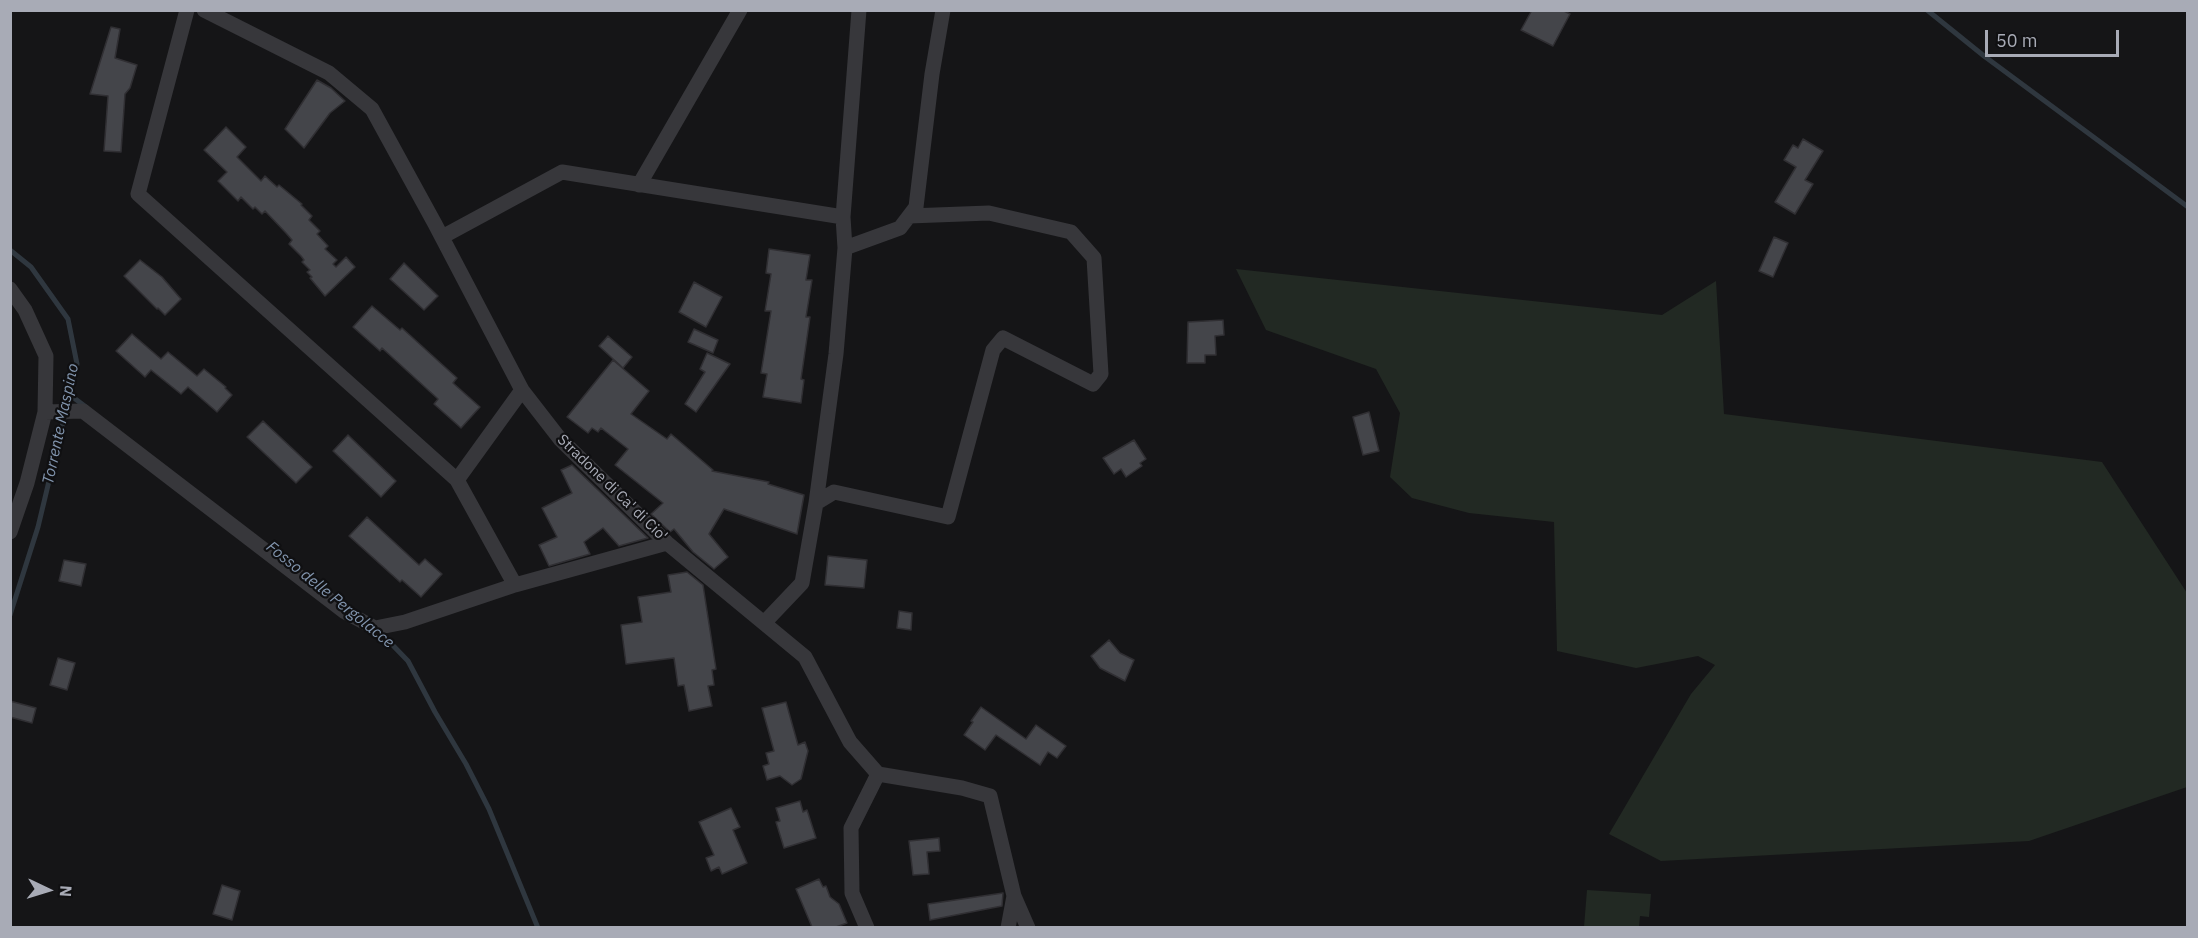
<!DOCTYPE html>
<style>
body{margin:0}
#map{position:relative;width:2198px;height:938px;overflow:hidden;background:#151517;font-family:"IBM Plex Sans",sans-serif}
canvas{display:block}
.frame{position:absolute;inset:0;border:12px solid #a8abb6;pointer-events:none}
.north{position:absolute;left:18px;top:860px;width:60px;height:60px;-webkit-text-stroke:4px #101012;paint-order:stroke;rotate:94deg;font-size:16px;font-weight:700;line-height:24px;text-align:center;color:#a8abb6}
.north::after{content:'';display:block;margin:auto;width:21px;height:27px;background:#a8abb6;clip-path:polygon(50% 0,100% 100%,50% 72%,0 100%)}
.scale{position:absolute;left:1985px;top:30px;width:134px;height:27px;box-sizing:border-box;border:3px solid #a8abb6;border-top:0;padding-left:8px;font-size:18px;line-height:21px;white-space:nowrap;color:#a8abb6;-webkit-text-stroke:4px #101012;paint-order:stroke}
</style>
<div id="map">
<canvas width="2198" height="938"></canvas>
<div class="frame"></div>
<div class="north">N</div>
<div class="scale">50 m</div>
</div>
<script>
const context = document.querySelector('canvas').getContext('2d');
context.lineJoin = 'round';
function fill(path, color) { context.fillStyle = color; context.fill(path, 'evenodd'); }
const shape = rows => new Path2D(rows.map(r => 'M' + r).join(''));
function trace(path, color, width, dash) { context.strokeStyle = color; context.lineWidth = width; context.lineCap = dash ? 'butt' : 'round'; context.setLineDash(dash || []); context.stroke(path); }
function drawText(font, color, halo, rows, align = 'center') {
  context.font = font + ' "IBM Plex Sans",sans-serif'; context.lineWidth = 4.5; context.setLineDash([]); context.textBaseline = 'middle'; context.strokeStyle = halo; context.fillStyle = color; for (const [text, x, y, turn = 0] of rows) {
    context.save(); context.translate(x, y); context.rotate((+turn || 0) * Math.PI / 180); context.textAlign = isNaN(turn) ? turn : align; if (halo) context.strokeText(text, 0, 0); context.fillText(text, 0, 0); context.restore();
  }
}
fill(shape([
 [1236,269,1662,315,1716,281,1724,414,2102,462,2187,593,2187,787,2029,841,1661,861,1609,834,1691,694,1715,665,1698,656,1636,668,1557,651,1554,522,1469,513,1412,498,1390,477,1400,413,1376,369,1266,330],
 [1587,890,1651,894,1649,917,1640,916,1639,927,1584,927]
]), '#222923');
trace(shape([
 [1927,10,1984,56,2188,207],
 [10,250,31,267,68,319,77,364,38,527,10,615],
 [70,395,86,407],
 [379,631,408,661,435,712,466,764,489,809,538,928]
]), '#2f373f', 5);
const building = shape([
 [1532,10,1562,10,1570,14,1553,46,1521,30,1532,10],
 [111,27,120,29,115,58,137,65,130,88,125,94,121,152,104,151,108,96,90,94,111,27],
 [317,80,331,88,345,101,330,113,304,148,285,129,317,80],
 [226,127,246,147,237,157,261,181,265,176,277,187,279,185,302,204,301,205,312,216,309,220,320,231,317,234,328,246,325,249,337,260,333,264,336,267,346,257,355,267,325,296,310,278,312,277,307,272,310,270,302,262,304,260,301,256,289,244,292,240,286,233,265,211,262,214,255,207,253,209,241,197,238,201,218,181,227,172,204,150,226,127],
 [1803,139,1823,151,1805,180,1813,184,1795,214,1775,202,1796,167,1784,160,1793,145,1798,148,1803,139],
 [1774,237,1788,243,1773,277,1759,271,1774,237],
 [769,249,810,255,806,280,812,280,806,317,810,317,801,379,804,380,801,403,763,397,767,374,761,373,771,311,765,311,771,274,766,273,769,249],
 [140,260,162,277,181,299,165,315,158,308,157,309,124,276,140,260],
 [404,263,438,296,424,310,390,279,404,263],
 [694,282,722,297,706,327,679,312,694,282],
 [372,306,400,330,402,328,457,378,453,383,480,407,461,428,434,404,438,399,382,348,380,351,353,327,372,306],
 [1223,320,1224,335,1215,336,1216,355,1205,355,1205,363,1187,363,1188,322,1223,320],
 [694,329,718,340,713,353,688,342,694,329],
 [132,334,161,359,168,352,197,376,204,369,226,387,225,388,232,395,217,412,188,387,181,394,151,370,145,377,116,351,132,334],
 [608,336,632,357,623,368,599,346,608,336],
 [707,353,730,364,696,412,685,404,705,372,700,369,707,353],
 [613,360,649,391,631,414,667,439,671,434,713,470,712,471,769,482,768,484,804,495,797,534,724,509,709,534,728,557,714,569,693,552,674,529,670,532,651,514,663,503,615,465,628,449,601,428,598,432,592,428,588,433,567,417,613,360],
 [1369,412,1379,451,1363,455,1353,417,1369,412],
 [263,421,312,467,296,483,247,437,263,421],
 [348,435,396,481,381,497,333,451,348,435],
 [1134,440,1146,459,1140,463,1142,466,1126,477,1121,469,1114,474,1103,458,1134,440],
 [572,465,648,538,619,546,603,528,584,542,590,554,549,566,539,545,557,537,542,508,572,493,561,470,572,465],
 [367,517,419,565,425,559,442,574,421,597,402,580,400,582,349,536,367,517],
 [828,556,867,560,864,588,825,585,828,556],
 [64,560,86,564,81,586,59,581,64,560],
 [687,572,703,585,716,669,712,670,714,685,708,686,712,706,689,711,684,685,678,686,674,658,626,664,621,625,642,622,638,597,671,592,668,575,687,572],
 [899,611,912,613,911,630,897,628,899,611],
 [1109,640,1120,653,1134,660,1125,681,1100,668,1091,656,1109,640],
 [58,658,75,663,67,690,50,685,58,658],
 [10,701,36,708,32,723,10,717,10,701],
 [786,702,798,745,805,742,808,751,801,779,792,785,780,776,767,780,763,766,769,764,766,753,774,751,762,708,786,702],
 [981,707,1026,739,1036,725,1066,746,1057,758,1048,752,1040,765,996,735,985,750,964,735,973,722,971,721,981,707],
 [800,801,803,812,807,810,816,838,784,848,776,822,780,821,776,808,800,801],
 [731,808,740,827,733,830,747,863,722,874,719,867,711,871,706,858,714,855,699,822,731,808],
 [939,838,940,851,927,852,929,874,913,875,909,841,939,838],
 [819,879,823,887,826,886,830,897,839,904,847,923,836,927,812,927,796,889,819,879],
 [222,885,240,891,232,920,213,914,222,885],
 [1003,893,1002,906,930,920,928,904,1003,893]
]);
fill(building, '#44454a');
trace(building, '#302f33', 1.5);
trace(shape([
 [187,10,138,194,457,480,515,585],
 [204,10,329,73,372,109,435,224,522,390,560,439,667,543,805,657,850,742,878,774,962,788,990,796,1014,896,1028,928],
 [639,185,740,10],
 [442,237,562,172,843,217],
 [845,248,900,228,916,207,932,74,943,10],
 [10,289,25,310,46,356,45,412,27,483,10,532],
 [45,412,83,411,345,612,375,628,405,622,515,585,667,543],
 [457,480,522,390],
 [816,503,836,354,845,248,843,217,859,10],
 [764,623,802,583,816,503,834,492,948,517,993,350,1003,338,1093,384,1101,374,1094,258,1071,232,989,213,909,216],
 [867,928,852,893,851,828,878,774],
 [1008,928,1014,896]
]), '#37373b', 15);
drawText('15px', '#a8abb6', '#101012', [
 ["Stradone di Ca' di Cio'",612,488,44]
]);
drawText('italic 16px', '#8295ae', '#101012', [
 ["Torrente Maspino",61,424,-78],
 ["Fosso delle Pergolacce",330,595,39]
]);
</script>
